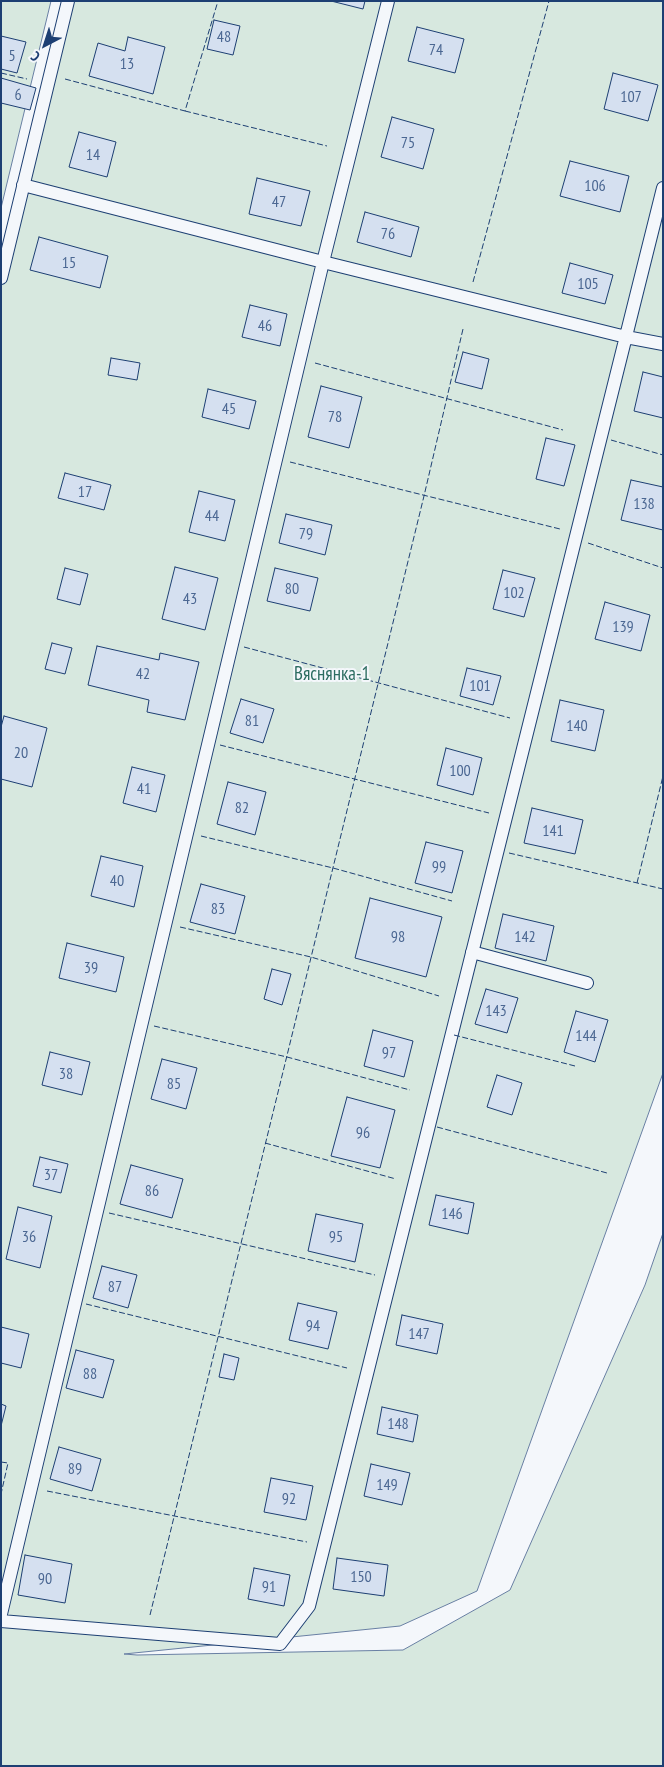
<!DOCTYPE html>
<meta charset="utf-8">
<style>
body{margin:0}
#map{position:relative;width:664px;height:1767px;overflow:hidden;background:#f4f7fb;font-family:"PT Sans Narrow",sans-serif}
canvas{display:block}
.frame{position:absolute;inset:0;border:2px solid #1d3f73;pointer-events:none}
.north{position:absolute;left:20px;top:20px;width:50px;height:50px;-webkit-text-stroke:4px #f4f7fb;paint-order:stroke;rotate:220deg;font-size:14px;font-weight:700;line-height:20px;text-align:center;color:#1d3f73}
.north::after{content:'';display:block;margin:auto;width:18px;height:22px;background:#1d3f73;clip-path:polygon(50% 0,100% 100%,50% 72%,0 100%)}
</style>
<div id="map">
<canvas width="664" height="1767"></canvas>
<div class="frame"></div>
<div class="north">С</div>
</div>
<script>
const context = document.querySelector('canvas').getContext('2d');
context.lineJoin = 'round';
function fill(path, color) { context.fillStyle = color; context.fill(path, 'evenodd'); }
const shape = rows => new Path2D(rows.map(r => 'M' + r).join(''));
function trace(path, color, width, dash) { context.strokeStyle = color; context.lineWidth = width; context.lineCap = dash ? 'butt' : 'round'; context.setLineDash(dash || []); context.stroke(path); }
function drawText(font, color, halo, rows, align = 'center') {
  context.font = font + ' "PT Sans Narrow",sans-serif'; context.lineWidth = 4; context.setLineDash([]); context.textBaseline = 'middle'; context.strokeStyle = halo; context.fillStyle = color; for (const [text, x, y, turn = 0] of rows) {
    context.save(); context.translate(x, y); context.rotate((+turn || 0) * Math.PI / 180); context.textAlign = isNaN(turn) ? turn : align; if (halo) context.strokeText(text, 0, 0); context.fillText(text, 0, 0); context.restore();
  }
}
const green = shape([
 [1,1,51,1,1,208,1,1],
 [68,1,663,1,663,1073,477,1591,400,1626,124,1654,137,1655,403,1650,510,1590,645,1285,663,1233,663,1766,1,1766,1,278,68,1]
]);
fill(green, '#d7e8df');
trace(green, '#687fa3', 1);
const building = shape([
 [331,1,365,1,363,9,331,1],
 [214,20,240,26,233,55,207,49,214,20],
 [417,27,464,39,455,73,408,61,417,27],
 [1,36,26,42,17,73,1,69,1,36],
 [128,37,165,47,153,94,89,76,98,43,125,51,128,37],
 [613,73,658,85,648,121,604,109,613,73],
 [1,78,36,88,30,110,1,103,1,78],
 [392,117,434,129,423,169,381,157,392,117],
 [79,132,116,142,107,177,69,167,79,132],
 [570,161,629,176,620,212,560,196,570,161],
 [257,178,310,191,301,226,249,214,257,178],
 [365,212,419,227,411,257,357,242,365,212],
 [39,237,108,256,100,288,30,270,39,237],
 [570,263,613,275,605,304,562,293,570,263],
 [250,305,287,314,280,346,242,337,250,305],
 [463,352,489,359,482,389,455,382,463,352],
 [111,358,140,363,137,380,108,375,111,358],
 [643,372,663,377,663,418,634,411,643,372],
 [321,386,362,397,349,448,308,437,321,386],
 [208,389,256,401,249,429,202,417,208,389],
 [546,438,575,445,564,486,536,479,546,438],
 [65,473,111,485,104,510,58,498,65,473],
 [631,480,663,487,663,530,621,520,631,480],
 [199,491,235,500,225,541,189,532,199,491],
 [286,514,332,525,325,555,279,543,286,514],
 [175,567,218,578,205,630,162,619,175,567],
 [65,568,88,574,80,605,57,599,65,568],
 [275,568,318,578,310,611,267,601,275,568],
 [503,570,535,578,524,617,493,609,503,570],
 [605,602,650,615,641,651,595,639,605,602],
 [52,643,72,648,65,674,45,669,52,643],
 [97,646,159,660,160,653,199,662,185,720,147,712,149,700,88,685,97,646],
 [467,668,501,676,493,705,460,696,467,668],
 [241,699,274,709,263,743,230,733,241,699],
 [560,700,604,710,595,751,551,741,560,700],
 [4,716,47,728,32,787,1,779,1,727,4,716],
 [446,748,482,758,473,795,437,785,446,748],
 [132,767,165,775,156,812,123,803,132,767],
 [228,782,266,792,255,835,217,824,228,782],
 [532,808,583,820,575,854,524,843,532,808],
 [426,842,463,851,452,893,415,883,426,842],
 [101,856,143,866,134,907,91,896,101,856],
 [201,884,245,896,235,934,190,922,201,884],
 [370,898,442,917,426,977,355,958,370,898],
 [503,914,554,926,546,961,495,948,503,914],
 [67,943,124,957,116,992,59,978,67,943],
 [272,969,291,974,282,1005,264,999,272,969],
 [486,989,518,998,507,1033,475,1024,486,989],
 [576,1011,608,1020,595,1062,564,1052,576,1011],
 [373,1030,413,1041,404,1077,364,1066,373,1030],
 [50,1052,90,1062,82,1095,42,1085,50,1052],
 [162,1059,197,1068,186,1109,151,1099,162,1059],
 [497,1075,522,1083,512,1115,487,1107,497,1075],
 [347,1097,395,1110,380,1168,331,1156,347,1097],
 [40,1157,68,1164,61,1193,33,1186,40,1157],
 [131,1165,183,1179,172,1218,120,1204,131,1165],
 [436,1195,474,1203,468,1234,429,1225,436,1195],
 [18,1207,52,1216,40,1268,6,1259,18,1207],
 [316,1214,363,1224,355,1262,308,1251,316,1214],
 [102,1266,137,1275,128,1308,93,1298,102,1266],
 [298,1303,337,1312,328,1349,289,1340,298,1303],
 [402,1315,443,1324,437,1354,396,1345,402,1315],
 [1,1327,29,1334,21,1368,1,1363,1,1327],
 [76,1350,114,1360,103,1398,66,1388,76,1350],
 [224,1354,239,1358,234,1380,219,1377,224,1354],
 [1,1404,6,1406,1,1426,1,1404],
 [382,1407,418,1415,413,1442,377,1434,382,1407],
 [59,1447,101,1459,92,1491,50,1479,59,1447],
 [371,1464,410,1473,402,1505,364,1496,371,1464],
 [271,1478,313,1486,306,1520,264,1512,271,1478],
 [25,1555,72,1564,65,1603,18,1595,25,1555],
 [337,1558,388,1565,384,1596,333,1589,337,1558],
 [254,1568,290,1575,284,1606,248,1599,254,1568]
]);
fill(building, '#d5e0f0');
trace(building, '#1d3f73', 1);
const service = shape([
 [23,185,323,262,626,337,663,344],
 [1,278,68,1],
 [472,952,587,983],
 [1,1614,323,262,388,1],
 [1,1621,280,1644,309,1606,663,188]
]);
trace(service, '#1d3f73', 14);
trace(service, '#f4f7fb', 12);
trace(shape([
 [1,73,27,79],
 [65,79,185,111,218,1],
 [185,111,327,146],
 [473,282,549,1],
 [315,363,563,430],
 [611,440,663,455],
 [290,462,560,529],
 [588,543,663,568],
 [244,647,510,718],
 [220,745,489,813],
 [201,836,333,868,452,901],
 [509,853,663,889],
 [637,883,663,776],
 [180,927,311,957,439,996],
 [154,1026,287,1057,410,1090],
 [454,1035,575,1066],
 [437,1127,607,1173],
 [265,1143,396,1179],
 [109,1213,375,1275],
 [86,1304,347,1368],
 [1,1462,8,1463,1,1494],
 [47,1491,307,1542],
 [150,1615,424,496,463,329]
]), '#1d3f73', 1, [6, 2.5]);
drawText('16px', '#4b6792', null, [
 ["48",224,37],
 ["74",436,50],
 ["5",12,56],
 ["13",127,64],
 ["6",18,95],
 ["107",631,97],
 ["75",408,143],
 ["14",93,155],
 ["106",595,186],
 ["47",279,202],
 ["76",388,234],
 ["15",69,263],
 ["105",588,284],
 ["46",265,326],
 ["45",229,409],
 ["78",335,417],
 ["17",85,492],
 ["138",644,504],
 ["44",212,516],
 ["79",306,534],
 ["80",292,589],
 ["102",514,593],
 ["43",190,599],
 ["139",623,627],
 ["42",143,674],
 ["101",480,686],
 ["81",252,721],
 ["140",577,726],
 ["20",21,753],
 ["100",460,771],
 ["41",144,789],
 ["82",242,808],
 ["141",553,831],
 ["99",439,867],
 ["40",117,881],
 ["83",218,909],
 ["98",398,937],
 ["142",525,937],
 ["39",91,968],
 ["143",496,1011],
 ["144",586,1036],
 ["97",389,1053],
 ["38",66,1074],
 ["85",174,1084],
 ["96",363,1133],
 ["37",51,1175],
 ["86",152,1191],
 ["146",452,1214],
 ["36",29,1237],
 ["95",336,1237],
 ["87",115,1287],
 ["94",313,1326],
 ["147",419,1334],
 ["88",90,1374],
 ["148",398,1424],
 ["89",75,1469],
 ["149",387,1485],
 ["92",289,1499],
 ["150",361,1577],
 ["90",45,1579],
 ["91",269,1587]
]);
drawText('19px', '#2c6c60', '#f4f7fb', [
 ["Вяснянка-1",332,675]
]);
</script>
